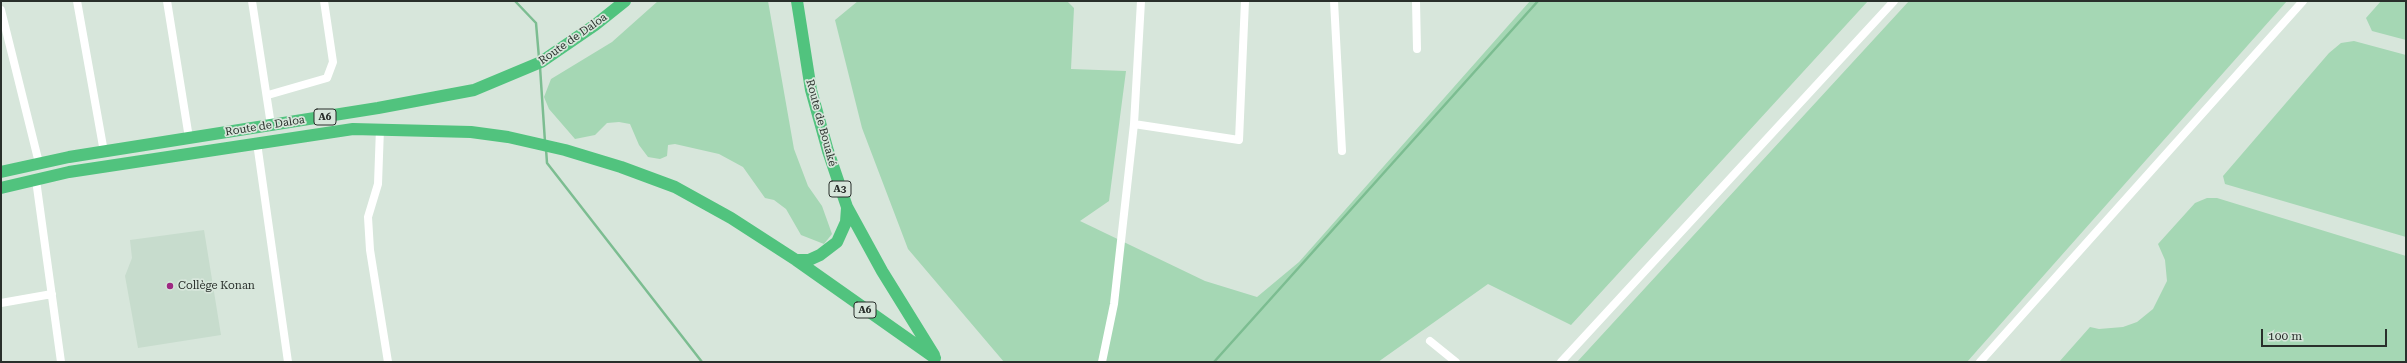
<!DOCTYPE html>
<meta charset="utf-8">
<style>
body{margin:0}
#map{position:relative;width:2407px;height:363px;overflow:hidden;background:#d7e6db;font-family:"Roboto Serif",serif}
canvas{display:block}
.frame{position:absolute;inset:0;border:2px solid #292f2b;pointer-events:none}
.scale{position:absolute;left:2261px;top:329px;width:126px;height:18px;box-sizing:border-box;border:2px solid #292f2b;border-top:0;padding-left:5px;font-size:12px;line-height:14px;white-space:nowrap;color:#292f2b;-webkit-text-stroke:3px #d7e6db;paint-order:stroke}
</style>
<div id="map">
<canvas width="2407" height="363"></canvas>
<div class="frame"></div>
<div class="scale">100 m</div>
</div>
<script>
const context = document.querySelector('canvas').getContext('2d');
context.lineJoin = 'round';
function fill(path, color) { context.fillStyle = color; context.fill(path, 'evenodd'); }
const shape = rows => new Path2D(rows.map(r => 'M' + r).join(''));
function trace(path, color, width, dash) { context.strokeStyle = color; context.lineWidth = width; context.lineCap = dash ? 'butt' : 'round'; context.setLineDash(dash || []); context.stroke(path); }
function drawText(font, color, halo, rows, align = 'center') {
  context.font = font + ' "Roboto Serif",serif'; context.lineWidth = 3.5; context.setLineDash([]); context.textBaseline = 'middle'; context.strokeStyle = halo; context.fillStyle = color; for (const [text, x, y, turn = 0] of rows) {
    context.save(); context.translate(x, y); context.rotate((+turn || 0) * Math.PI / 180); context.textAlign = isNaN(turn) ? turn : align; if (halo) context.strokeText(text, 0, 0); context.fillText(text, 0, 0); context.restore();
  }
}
fill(shape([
 [204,230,221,335,138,348,125,276,132,258,130,240]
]), '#c7dccd');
fill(shape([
 [658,1,768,1,794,149,808,186,822,206,832,234,824,244,801,235,786,209,774,200,765,198,743,167,719,154,675,144,668,145,667,156,660,159,648,157,639,145,630,124,619,122,607,123,595,135,575,139,549,109,544,97,551,79,612,42],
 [858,1,1067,1,1074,8,1071,69,1126,71,1109,201,1080,221,1205,281,1257,297,1299,262,1530,1,1868,1,1571,325,1488,284,1378,362,1004,362,908,249,862,128,835,20],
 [1909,1,2287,1,1967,362,1577,362],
 [2381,1,2406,1,2406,40,2372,31,2366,18],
 [2354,41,2406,55,2406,237,2225,184,2223,176,2329,53,2341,43],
 [2207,198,2217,198,2406,256,2406,362,2059,362,2090,327,2099,329,2123,327,2137,322,2153,309,2167,281,2165,260,2158,244,2195,203]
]), '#a5d7b4');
trace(shape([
 [515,1,536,23,539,58],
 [540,67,545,142],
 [546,149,547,163,702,362],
 [1214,362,1538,1]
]), '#7cbd91', 2.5);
trace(shape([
 [77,1,104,152],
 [167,1,189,138],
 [252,1,271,125],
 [1334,1,1342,151],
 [1416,1,1417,49],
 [1,10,39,163],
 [268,95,327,78,333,62,324,1],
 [1134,124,1239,140,1245,1],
 [380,128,378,184,368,217,370,250,388,362],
 [257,143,288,362],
 [36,180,61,362],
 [1,303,52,294],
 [1430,341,1456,362],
 [1102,362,1114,304,1134,124,1141,1],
 [1561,362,1894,1],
 [1980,362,2303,1]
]), '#fff', 8);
trace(shape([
 [797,1,811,90,828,151,847,207,882,271,934,355],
 [1,172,69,157,378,108,474,90,541,62,595,25,625,1],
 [1,188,69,172,353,129,471,132,508,137,565,150,621,167,675,187,731,218,796,260,935,358],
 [796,260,809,260,820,255,837,242,846,222,847,208]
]), '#51c37e', 12);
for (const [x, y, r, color] of [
 [170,286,4,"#9e2882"]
]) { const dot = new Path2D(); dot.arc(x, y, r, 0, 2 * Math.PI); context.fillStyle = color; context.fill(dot); trace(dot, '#d7e6db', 1.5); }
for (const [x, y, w] of [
 [325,117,22],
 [840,189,22],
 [865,310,22]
]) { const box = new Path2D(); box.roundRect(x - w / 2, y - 8, w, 16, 3); context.fillStyle = '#d7e6db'; context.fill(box); trace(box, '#292f2b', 1); }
drawText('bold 10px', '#292f2b', null, [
 ["A6",325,117],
 ["A3",840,189],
 ["A6",865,310]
]);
drawText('11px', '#292f2b', '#d7e6db', [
 ["Route de Daloa",573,39,-35],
 ["Route de Bouaké",821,123,75],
 ["Route de Daloa",265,126,-9]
]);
drawText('11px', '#292f2b', '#d7e6db', [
 ["Collège Konan",178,286]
], 'left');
</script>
